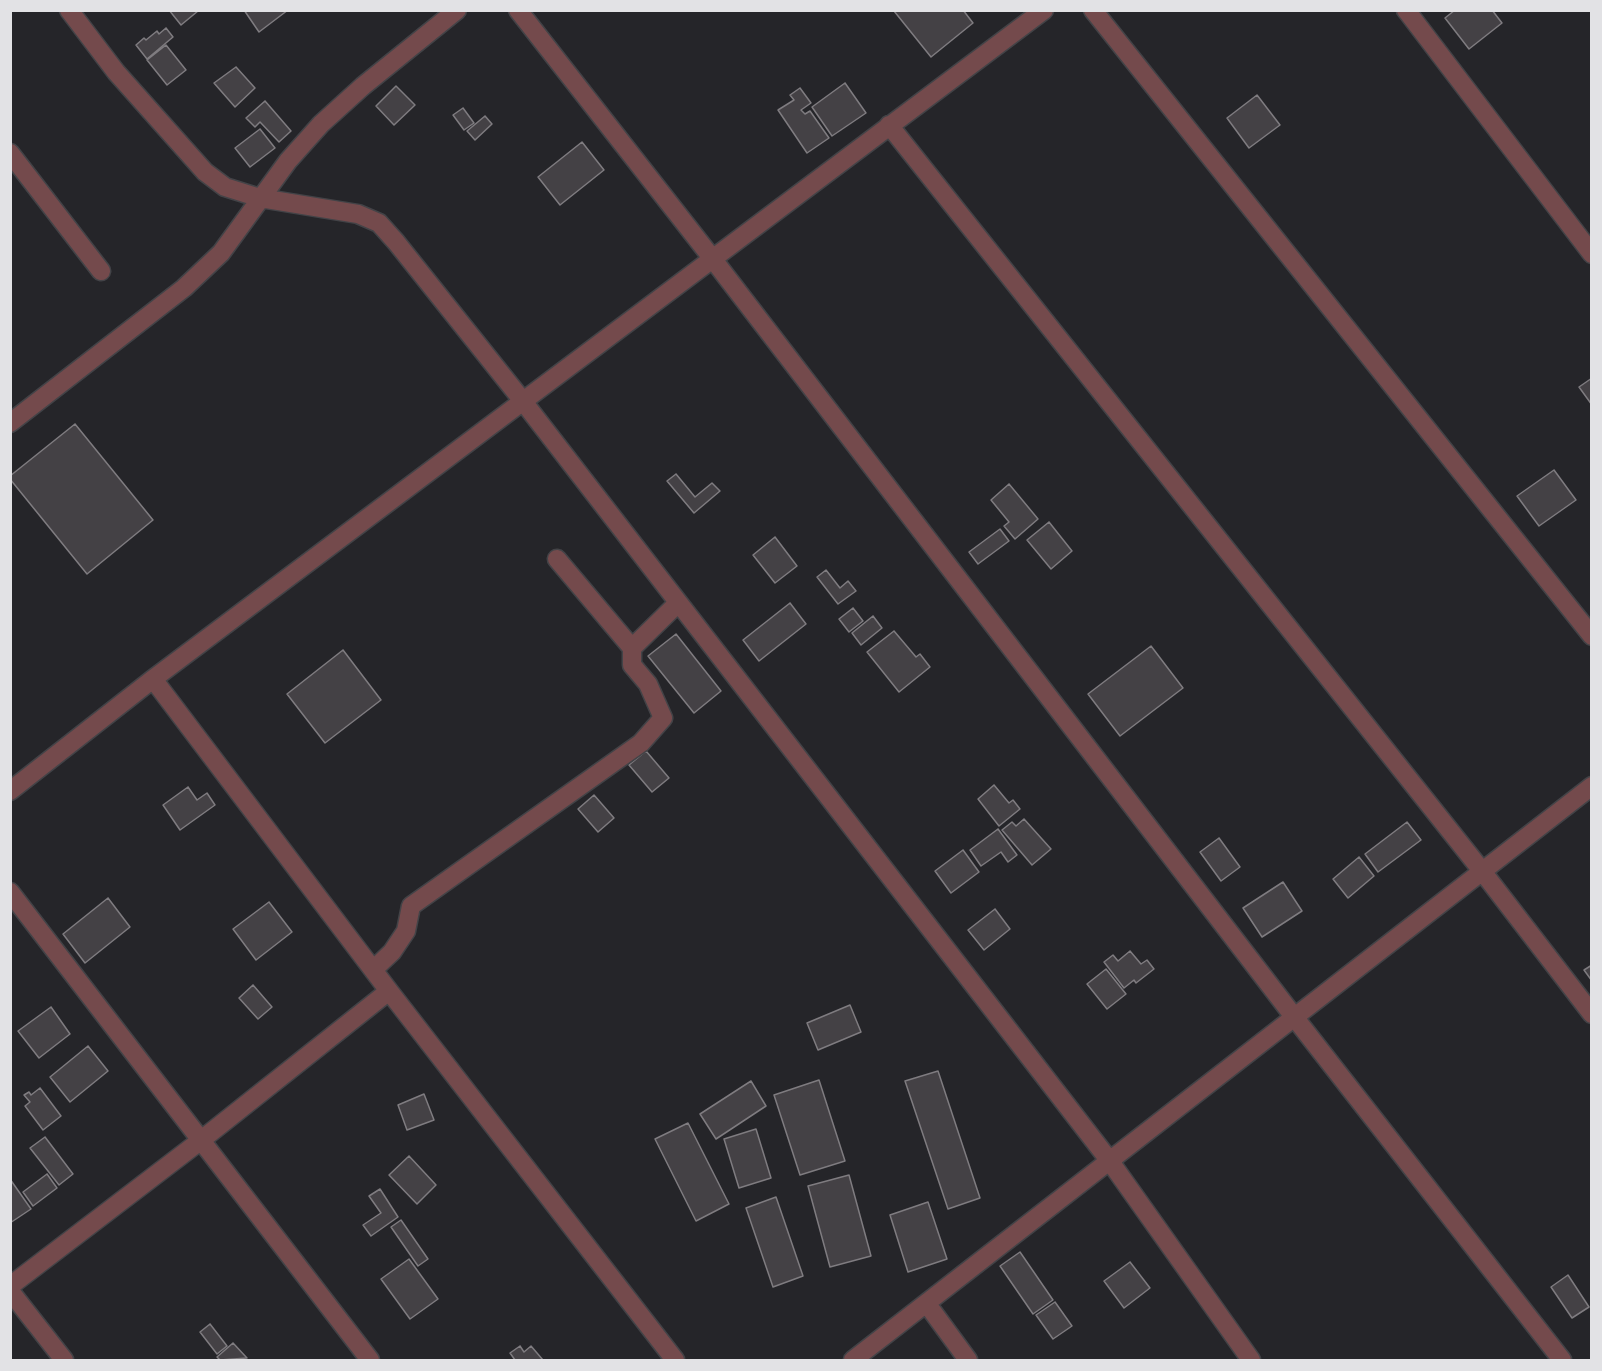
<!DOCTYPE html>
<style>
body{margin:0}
#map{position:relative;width:1602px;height:1371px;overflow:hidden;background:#252529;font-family:Roboto,sans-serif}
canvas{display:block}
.frame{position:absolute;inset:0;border:12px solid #e2e2e5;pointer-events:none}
</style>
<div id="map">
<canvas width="1602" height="1371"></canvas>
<div class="frame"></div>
</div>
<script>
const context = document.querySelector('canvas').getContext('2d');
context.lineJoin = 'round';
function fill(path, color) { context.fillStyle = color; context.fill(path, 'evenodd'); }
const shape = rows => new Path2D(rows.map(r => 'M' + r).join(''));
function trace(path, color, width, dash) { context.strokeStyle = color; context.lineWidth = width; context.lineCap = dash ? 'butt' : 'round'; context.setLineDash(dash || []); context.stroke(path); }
const building = shape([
 [169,10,198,10,198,11,181,25,169,10],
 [244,10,288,10,259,32,244,10],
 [963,10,973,23,931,57,894,11,963,10],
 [1455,10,1492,10,1502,23,1469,49,1445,18,1455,10],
 [166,28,173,37,147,59,136,45,144,38,146,40,157,31,159,34,166,28],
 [166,45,186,70,167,85,147,60,166,45],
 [236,67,255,88,235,107,214,83,236,67],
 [845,83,866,113,832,136,812,107,845,83],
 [396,86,415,105,394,125,376,106,396,86],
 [800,88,811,103,801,110,805,114,810,111,829,138,807,153,778,110,794,100,790,95,800,88],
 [1257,95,1280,125,1249,148,1227,118,1257,95],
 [265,101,291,131,279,142,260,122,255,127,246,118,265,101],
 [463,108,474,123,464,130,453,115,463,108],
 [485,116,492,124,475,140,467,131,485,116],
 [260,129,275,148,250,167,235,148,260,129],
 [582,142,604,170,560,205,538,177,582,142],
 [1592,378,1592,405,1579,387,1592,378],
 [75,424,153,520,87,574,10,479,10,476,75,424],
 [1554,470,1576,500,1539,526,1517,496,1554,470],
 [676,474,695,497,712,483,720,491,694,513,667,481,676,474],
 [1009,484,1038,519,1015,539,1004,526,1009,522,991,500,1009,484],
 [1049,522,1072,551,1051,569,1027,540,1049,522],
 [1000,529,1009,541,978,564,969,552,1000,529],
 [775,537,797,566,775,583,753,555,775,537],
 [826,570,840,588,848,581,856,591,838,604,817,577,826,570],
 [790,603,806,624,759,661,743,640,790,603],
 [853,608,863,621,849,632,839,619,853,608],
 [873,616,882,628,861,645,852,633,873,616],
 [894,631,916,657,920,654,930,667,899,692,867,652,894,631],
 [676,634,721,691,694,713,648,656,676,634],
 [1151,646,1183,688,1120,736,1088,694,1151,646],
 [343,650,381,700,325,743,287,694,343,650],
 [646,751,669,778,652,792,629,765,646,751],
 [994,785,1009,803,1013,800,1020,809,999,826,978,799,994,785],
 [188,787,197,800,207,793,215,805,180,830,163,805,188,787],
 [594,795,614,818,598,832,578,809,594,795],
 [1024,819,1051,849,1032,865,1002,830,1012,822,1016,826,1024,819],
 [1407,822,1421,840,1378,872,1365,854,1407,822],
 [998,829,1017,855,1008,862,1001,852,981,866,970,850,998,829],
 [1219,838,1240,867,1221,881,1200,852,1219,838],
 [963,850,979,872,951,893,935,871,963,850],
 [1359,857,1374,876,1348,898,1333,879,1359,857],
 [1283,882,1302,911,1262,937,1243,908,1283,882],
 [108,898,130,927,85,963,63,934,108,898],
 [269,902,292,932,256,960,233,929,269,902],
 [995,909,1010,929,984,950,968,930,995,909],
 [1130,951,1141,964,1147,960,1154,969,1136,983,1134,980,1124,988,1104,962,1113,955,1118,961,1130,951],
 [1592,965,1592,981,1584,970,1592,965],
 [1106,969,1126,994,1107,1009,1087,984,1106,969],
 [253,985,272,1007,258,1019,239,998,253,985],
 [850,1005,861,1032,818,1050,807,1023,850,1005],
 [51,1007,70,1034,39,1058,18,1031,51,1007],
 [88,1046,108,1071,70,1102,50,1077,88,1046],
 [938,1071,980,1198,948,1209,905,1081,938,1071],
 [819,1080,845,1161,800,1175,774,1095,819,1080],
 [751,1081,766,1106,716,1139,700,1114,751,1081],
 [40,1088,61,1116,43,1130,25,1106,30,1102,24,1095,29,1092,31,1095,40,1088],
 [424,1094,434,1120,407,1130,398,1105,424,1094],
 [688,1123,729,1204,696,1221,655,1139,688,1123],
 [756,1129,771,1178,739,1188,724,1139,756,1129],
 [45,1137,73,1174,59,1185,30,1148,45,1137],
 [409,1156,436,1185,417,1204,389,1175,409,1156],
 [47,1174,57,1188,33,1206,23,1192,47,1174],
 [849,1175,871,1256,830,1267,808,1186,849,1175],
 [10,1179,31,1209,10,1223,10,1179],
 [380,1189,398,1217,371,1236,363,1225,381,1213,369,1196,380,1189],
 [776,1197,803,1276,773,1287,746,1208,776,1197],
 [928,1202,947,1259,908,1272,890,1215,928,1202],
 [401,1220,428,1259,418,1266,391,1227,401,1220],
 [1020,1252,1053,1300,1033,1314,1000,1266,1020,1252],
 [409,1259,438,1299,410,1319,381,1279,409,1259],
 [1130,1262,1150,1288,1124,1308,1104,1281,1130,1262],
 [1568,1275,1589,1307,1572,1318,1551,1287,1568,1275],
 [1055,1302,1072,1326,1053,1339,1036,1315,1055,1302],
 [210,1324,227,1346,217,1354,200,1332,210,1324],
 [233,1343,247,1358,220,1360,217,1357,233,1343],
 [520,1346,524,1352,531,1346,543,1360,515,1360,510,1353,520,1346]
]);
fill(building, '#444145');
trace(building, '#7f7c80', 1.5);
const street = shape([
 [69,10,116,72,205,172,225,187,260,198,358,214,379,223,396,242,522,400,1109,1160,1251,1360],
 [518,10,712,258,1295,1018,1562,1360],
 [1093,10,1592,636],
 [1406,10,1592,254],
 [889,125,1482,871,1592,1014],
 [10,153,101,271],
 [10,423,184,288,221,253,288,161,321,124,363,86,457,10],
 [557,559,632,648],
 [153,679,389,991,675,1360],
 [10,791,153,679,1044,10],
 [10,892,370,1360],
 [373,970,392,952,406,931,411,906,641,743,663,718,648,684,632,665,632,648,677,604],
 [10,1286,200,1141,389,991],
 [10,1291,64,1360],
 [927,1304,968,1360],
 [853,1360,1592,786]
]);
trace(street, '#434347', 21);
trace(street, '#744a4c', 18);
</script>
